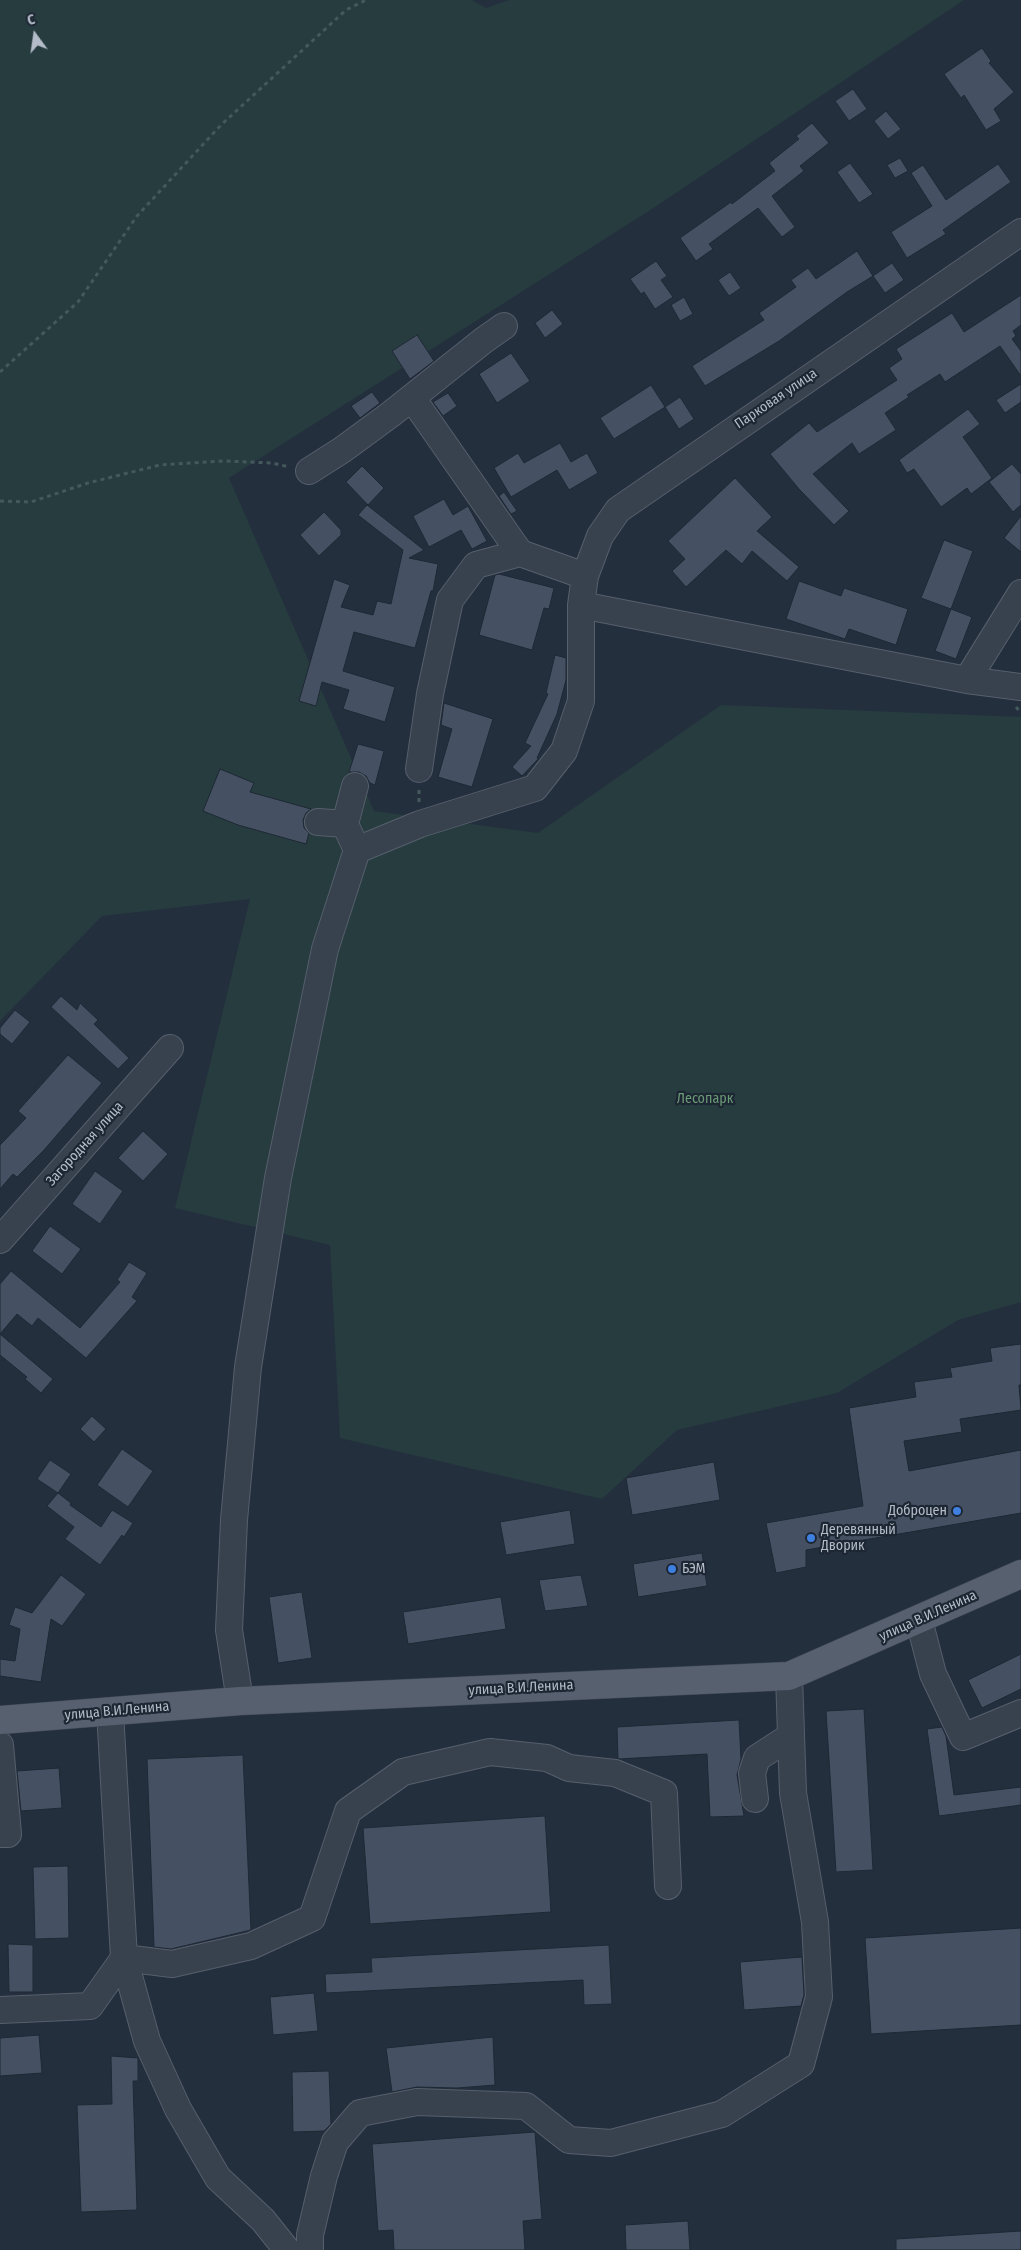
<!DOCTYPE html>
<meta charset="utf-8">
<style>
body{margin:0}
#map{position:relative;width:1021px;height:2250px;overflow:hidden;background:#242f3e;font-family:"Fira Sans Condensed",sans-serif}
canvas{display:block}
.north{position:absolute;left:10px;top:10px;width:50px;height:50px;-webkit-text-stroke:4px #1d2633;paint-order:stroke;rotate:346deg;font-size:14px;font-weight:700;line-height:20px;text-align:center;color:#b4bcc9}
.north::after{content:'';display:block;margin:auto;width:18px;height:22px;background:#b4bcc9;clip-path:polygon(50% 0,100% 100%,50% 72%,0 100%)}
</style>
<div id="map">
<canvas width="1021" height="2250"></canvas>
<div class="north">С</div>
</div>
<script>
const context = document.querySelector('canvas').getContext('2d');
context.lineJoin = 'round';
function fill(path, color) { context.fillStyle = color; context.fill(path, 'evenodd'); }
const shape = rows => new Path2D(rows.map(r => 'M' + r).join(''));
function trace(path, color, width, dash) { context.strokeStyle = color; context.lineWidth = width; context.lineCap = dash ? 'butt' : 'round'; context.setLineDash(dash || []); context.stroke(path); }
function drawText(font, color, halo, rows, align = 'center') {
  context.font = font + ' "Fira Sans Condensed",sans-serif'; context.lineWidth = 4.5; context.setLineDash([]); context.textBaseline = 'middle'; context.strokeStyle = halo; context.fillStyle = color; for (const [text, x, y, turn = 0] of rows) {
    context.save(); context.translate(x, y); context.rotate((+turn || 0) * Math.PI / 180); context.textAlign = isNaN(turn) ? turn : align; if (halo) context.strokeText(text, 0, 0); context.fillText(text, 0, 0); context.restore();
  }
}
fill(shape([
 [0,0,472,0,486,8,509,0,964,0,655,207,229,478,374,811,538,833,721,705,1021,717,1021,1302,958,1320,837,1393,677,1430,602,1499,340,1438,330,1245,175,1208,250,899,102,916,0,1021]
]), '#263c3f');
const building = shape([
 [982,48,991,61,989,63,1014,92,994,109,1001,121,986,130,964,95,961,98,944,74,982,48],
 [853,89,867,109,849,121,835,101,853,89],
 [886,111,901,129,888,139,874,121,886,111],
 [812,123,829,143,800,166,804,171,772,196,795,227,782,237,758,208,709,244,713,249,696,261,680,238,731,202,732,204,775,171,769,163,799,139,796,136,812,123],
 [900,158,908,171,895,178,887,165,900,158],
 [850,163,873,194,859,203,837,172,850,163],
 [998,164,1011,182,943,230,946,234,907,258,891,232,932,206,911,173,923,165,946,200,998,164],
 [857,251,873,276,847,292,779,341,705,386,692,366,764,320,759,313,796,287,791,280,808,268,816,279,857,251],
 [656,261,667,276,661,280,673,297,655,309,644,292,641,294,630,279,656,261],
 [892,263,904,280,885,293,873,276,892,263],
 [730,272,741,288,729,296,718,280,730,272],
 [1021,295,1021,325,1013,331,1016,336,1012,339,1021,351,1021,376,1000,346,945,382,940,374,907,395,909,397,885,413,896,430,859,454,852,443,813,474,849,511,834,525,799,489,770,454,809,423,817,432,897,380,889,368,902,359,896,349,952,313,964,332,1021,295],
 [684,297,693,314,680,321,671,305,684,297],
 [552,310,563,324,545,338,535,323,552,310],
 [417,335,434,361,410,379,392,351,417,335],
 [511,353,530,381,497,403,479,374,511,353],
 [1021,384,1021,402,1005,413,996,400,1021,384],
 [651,385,665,407,614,439,600,418,651,385],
 [372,392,380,403,360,418,351,406,372,392],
 [448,393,457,406,443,416,433,402,448,393],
 [680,397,694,419,679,429,665,407,680,397],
 [968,409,980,424,963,437,992,478,971,494,967,488,941,507,914,469,907,473,899,460,968,409],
 [560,443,571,462,587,453,598,473,569,490,557,470,511,497,494,468,518,453,524,463,560,443],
 [1012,464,1021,474,1021,505,1013,512,989,482,1012,464],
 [362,466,384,488,368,505,346,482,362,466],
 [735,478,772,517,757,531,799,567,787,581,752,551,742,564,726,550,686,587,672,571,685,559,668,541,735,478],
 [504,492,517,511,511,514,499,496,504,492],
 [444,499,453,515,468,506,487,541,472,549,461,530,429,547,413,516,444,499],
 [367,505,424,550,409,558,438,564,433,591,431,591,415,648,354,632,343,671,395,687,385,722,343,709,349,690,322,682,316,706,299,701,334,579,350,585,341,607,373,615,377,601,391,604,403,550,358,515,367,505],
 [324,512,341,530,341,535,319,556,300,535,324,512],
 [1021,516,1021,552,1004,538,1021,516],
 [944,540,973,551,951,609,921,598,944,540],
 [499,574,554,588,549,609,544,608,532,650,479,635,495,575,499,574],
 [799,581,841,596,844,588,908,609,896,645,849,629,845,639,786,619,799,581],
 [951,609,972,617,956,659,935,651,951,609],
 [555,655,566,658,566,680,557,714,537,758,538,759,522,776,512,767,531,746,525,743,548,694,546,693,555,655],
 [444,703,493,719,472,787,438,777,452,729,441,725,444,703],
 [358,744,384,751,375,785,370,783,366,776,359,772,349,772,358,744],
 [220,769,254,783,250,792,311,809,306,813,303,820,304,828,309,833,306,844,238,825,203,811,220,769],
 [61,996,77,1010,80,1003,98,1020,94,1024,129,1058,118,1069,51,1007,61,996],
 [15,1010,30,1022,12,1044,0,1034,0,1028,15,1010],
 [68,1055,102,1083,44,1150,17,1177,13,1174,0,1189,0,1145,26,1118,18,1111,68,1055],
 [143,1131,168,1154,143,1181,118,1158,143,1131],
 [95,1171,123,1191,100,1224,72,1204,95,1171],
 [50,1226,81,1249,62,1274,32,1251,50,1226],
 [129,1262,147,1273,132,1297,137,1301,86,1358,38,1318,32,1326,17,1314,0,1334,0,1284,11,1271,80,1328,120,1282,117,1280,129,1262],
 [0,1334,53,1379,41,1393,25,1379,27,1377,0,1355,0,1334],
 [1021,1344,1021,1385,1019,1385,1021,1410,960,1419,962,1432,904,1441,909,1471,1021,1450,1021,1513,806,1550,806,1567,776,1573,766,1523,863,1506,849,1408,916,1397,914,1382,952,1377,950,1368,992,1361,990,1348,1021,1344],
 [92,1416,106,1429,94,1442,80,1429,92,1416],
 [122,1449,153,1471,128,1507,97,1485,122,1449],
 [50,1460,71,1474,58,1493,37,1479,50,1460],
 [714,1462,720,1500,632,1515,626,1478,714,1462],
 [58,1493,71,1503,70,1505,101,1527,112,1510,133,1523,124,1537,122,1535,100,1565,65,1539,74,1527,47,1506,58,1493],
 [570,1510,575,1544,506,1555,500,1522,570,1510],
 [702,1553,707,1586,638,1597,633,1564,702,1553],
 [61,1575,86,1594,62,1626,51,1619,41,1682,0,1676,0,1659,15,1661,20,1629,9,1625,15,1607,32,1613,61,1575],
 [581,1575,588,1606,545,1611,539,1580,581,1575],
 [302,1592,312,1658,278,1663,269,1597,302,1592],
 [501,1597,506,1629,408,1644,403,1612,501,1597],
 [1021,1654,1021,1689,982,1708,968,1680,1021,1654],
 [864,1709,873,1870,836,1872,826,1711,864,1709],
 [739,1720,741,1759,737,1775,744,1816,710,1817,707,1754,618,1759,617,1727,739,1720],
 [942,1727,946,1736,954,1795,1021,1787,1021,1805,939,1816,927,1729,942,1727],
 [243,1755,251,1930,171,1949,154,1947,147,1759,243,1755],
 [59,1768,62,1808,21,1811,17,1771,59,1768],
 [545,1816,551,1912,370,1924,363,1828,545,1816],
 [68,1866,69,1938,35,1939,33,1867,68,1866],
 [1021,1928,1021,2025,871,2034,865,1938,1021,1928],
 [8,1944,33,1945,33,1992,9,1992,8,1944],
 [609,1945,612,2004,584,2005,583,1980,326,1993,325,1974,372,1972,371,1958,609,1945],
 [802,1957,804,1995,801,2006,744,2010,740,1962,802,1957],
 [314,1993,318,2031,273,2035,270,1997,314,1993],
 [39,2035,42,2073,0,2076,0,2038,39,2035],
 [493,2037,495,2085,457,2088,417,2087,392,2092,386,2048,493,2037],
 [111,2056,138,2058,138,2081,133,2081,137,2210,81,2212,77,2105,112,2104,111,2056],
 [329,2071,331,2124,324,2131,293,2132,292,2072,329,2071],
 [535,2132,542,2219,523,2221,525,2250,394,2250,393,2230,378,2231,372,2144,535,2132],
 [688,2221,690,2250,626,2250,625,2225,688,2221],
 [1021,2231,1021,2250,896,2250,896,2239,1021,2231]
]);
fill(building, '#455162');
trace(building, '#1f2835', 1);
const minor = shape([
 [412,398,520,553],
 [309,471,342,450,391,414,484,340,504,326],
 [581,605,585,576,600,536,618,510,1021,232],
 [967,680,1021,593],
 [419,769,430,694,450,600,476,565,520,553,585,576],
 [355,786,345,824,357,850],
 [318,822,345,824],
 [0,1240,170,1048],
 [919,1620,933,1674,963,1737,1021,1713],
 [240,1701,229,1630,234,1520,248,1367,278,1178,325,949,357,850,420,824,535,788,564,751,581,701,581,605,967,680,1021,687],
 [110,1711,124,1958,147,2041,178,2109,218,2178,263,2220,287,2250],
 [0,1745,8,1834,0,1834],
 [755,1799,752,1773,757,1758,791,1736],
 [124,1958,172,1964,251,1946,312,1918,348,1811,403,1772,490,1752,547,1758,569,1768,615,1773,664,1793,668,1886],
 [0,2010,90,2006,124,1958],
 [310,2250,310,2235,324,2176,335,2142,360,2113,417,2102,526,2106,569,2140,611,2143,722,2114,801,2064,819,1997,815,1922,793,1793,789,1676]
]);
const major = shape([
 [0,1720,240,1701,789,1676,1021,1574]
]);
trace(minor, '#565f6c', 28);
trace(major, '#414a57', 29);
trace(shape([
 [0,372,78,302,137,216,221,125,346,10,366,0],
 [0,501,31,502,88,483,160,465,224,461,272,463,289,467],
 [1016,707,1021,713],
 [419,790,419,804]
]), '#44595c', 3, [4, 4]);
trace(minor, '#38414e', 26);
trace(major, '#56606e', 28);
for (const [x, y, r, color] of [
 [957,1511,5,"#3f7fe0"],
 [811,1538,5,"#3f7fe0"],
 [672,1569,5,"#3f7fe0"]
]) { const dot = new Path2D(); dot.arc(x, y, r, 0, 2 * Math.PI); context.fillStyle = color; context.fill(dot); trace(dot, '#1d2633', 2); }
drawText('14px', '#b4bcc9', '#1d2633', [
 ["Парковая улица",776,399,-34],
 ["Загородная улица",85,1144,-48],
 ["улица В.И.Ленина",928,1616,-24],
 ["улица В.И.Ленина",521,1688,-3],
 ["улица В.И.Ленина",117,1711,-5]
]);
drawText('14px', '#6b9a76', '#1d2633', [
 ["Лесопарк",705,1099]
]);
drawText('14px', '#b4bcc9', '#1d2633', [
 ["Доброцен",947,1511,"right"],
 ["Деревянный",821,1530],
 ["Дворик",821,1546],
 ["БЭМ",682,1569]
], 'left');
</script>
